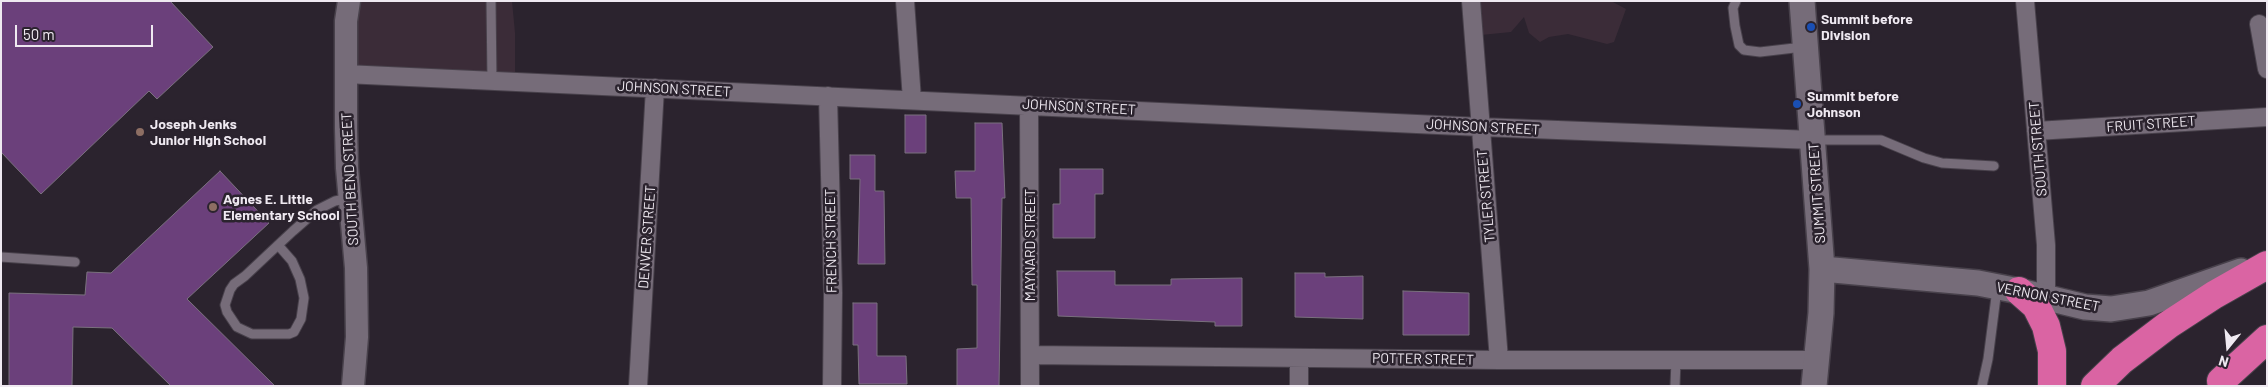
<!DOCTYPE html>
<style>
body{margin:0}
#map{position:relative;width:2268px;height:387px;overflow:hidden;background:#2b232e;font-family:Barlow,sans-serif}
canvas{display:block}
.frame{position:absolute;inset:0;border:2px solid #efe9f1;pointer-events:none}
.north{position:absolute;left:2203px;top:322px;width:50px;height:50px;-webkit-text-stroke:4px #2b232e;paint-order:stroke;rotate:197deg;font-size:14px;font-weight:700;line-height:20px;text-align:center;color:#efe9f1}
.north::after{content:'';display:block;margin:auto;width:18px;height:22px;background:#efe9f1;clip-path:polygon(50% 0,100% 100%,50% 72%,0 100%)}
.scale{position:absolute;left:15px;top:25px;width:138px;height:22px;box-sizing:border-box;border:2px solid #efe9f1;border-top:0;padding-left:6px;font-size:15px;line-height:18px;white-space:nowrap;color:#efe9f1;-webkit-text-stroke:4px #2b232e;paint-order:stroke}
</style>
<div id="map">
<canvas width="2268" height="387"></canvas>
<div class="frame"></div>
<div class="north">N</div>
<div class="scale">50 m</div>
</div>
<script>
const context = document.querySelector('canvas').getContext('2d');
context.lineJoin = 'round';
function fill(path, color) { context.fillStyle = color; context.fill(path, 'evenodd'); }
const shape = rows => new Path2D(rows.map(r => 'M' + r).join(''));
function trace(path, color, width, dash) { context.strokeStyle = color; context.lineWidth = width; context.lineCap = dash ? 'butt' : 'round'; context.setLineDash(dash || []); context.stroke(path); }
function drawText(font, color, halo, rows, align = 'center') {
  context.font = font + ' Barlow,sans-serif'; context.lineWidth = 5; context.setLineDash([]); context.textBaseline = 'middle'; context.strokeStyle = halo; context.fillStyle = color; for (const [text, x, y, turn = 0] of rows) {
    context.save(); context.translate(x, y); context.rotate((+turn || 0) * Math.PI / 180); context.textAlign = isNaN(turn) ? turn : align; if (halo) context.strokeText(text, 0, 0); context.fillText(text, 0, 0); context.restore();
  }
}
fill(shape([
 [349,1,512,1,515,33,515,75,346,71],
 [1467,1,1611,1,1626,9,1614,42,1607,44,1568,34,1549,37,1540,42,1529,33,1524,17,1511,32,1471,36]
]), '#3b2c38');
const building = shape([
 [1,1,170,1,213,47,157,99,149,91,41,194,1,152,1,1],
 [905,115,926,115,926,153,905,153,905,115],
 [975,123,1002,123,1005,198,1002,198,999,386,957,386,957,349,977,348,977,285,972,285,971,198,956,198,955,171,975,171,975,123],
 [850,155,875,155,875,191,884,191,885,264,858,264,860,179,850,179,850,155],
 [1060,169,1103,169,1103,194,1095,194,1095,238,1053,238,1053,204,1060,204,1060,169],
 [220,171,269,223,187,299,275,386,171,386,112,328,73,327,72,386,9,386,9,293,85,295,87,272,111,273,220,171],
 [1057,271,1115,271,1115,285,1171,285,1171,279,1242,278,1242,326,1215,326,1215,322,1058,316,1057,271],
 [1295,273,1325,273,1325,277,1363,276,1363,319,1295,317,1295,273],
 [1403,291,1469,293,1469,335,1403,335,1403,291],
 [853,303,877,303,877,356,906,356,907,384,859,384,858,345,853,345,853,303]
]);
fill(building, '#6b407b');
trace(building, '#7a717e', 1);
const service = shape([
 [491,1,492,81],
 [1736,1,1733,8,1735,26,1739,45,1744,50,1760,52,1803,47],
 [1813,140,1881,140,1924,158,1942,163,1994,166],
 [278,245,292,261,300,279,304,298,301,319,294,332,289,334,252,334,237,327,227,312,225,305,230,290,234,284,245,276,278,245,293,231,317,210,335,201,350,198],
 [1,257,75,262],
 [1675,386,1676,360],
 [1982,386,1988,359,1997,289]
]);
const minor = shape([
 [905,1,912,100],
 [1471,1,1499,360],
 [2025,1,2046,245,2046,298],
 [2259,24,2267,69],
 [345,74,1481,127,1812,140],
 [828,96,833,293,832,386],
 [1029,105,1030,386],
 [2036,131,2267,117],
 [1030,355,1499,360,1817,360],
 [1299,358,1299,386],
 [638,386,655,88]
]);
const tertiary = shape([
 [349,1,346,21,346,128,347,168,356,268,357,337,353,386]
]);
const secondary = shape([
 [1802,1,1822,269,1821,313,1814,386],
 [1822,269,1978,283,2019,291,2085,307,2111,309,2149,303,2241,271]
]);
const motorway = shape([
 [2019,291,2036,306,2046,326,2052,351,2052,386],
 [2221,381,2267,339],
 [2095,386,2122,360,2168,325,2214,295,2267,265]
]);
trace(service, '#48414b', 11);
trace(minor, '#48414b', 20);
trace(tertiary, '#48414b', 25);
trace(secondary, '#48414b', 28);
trace(motorway, '#48414b', 30);
trace(service, '#766c79', 9);
trace(minor, '#766c79', 18);
trace(tertiary, '#766c79', 22);
trace(secondary, '#766c79', 25);
trace(motorway, '#da64a3', 28);
for (const [x, y, r, color] of [
 [1811,27,5,"#1a4fb4"],
 [1797,104,5,"#1a4fb4"],
 [140,132,5,"#8d6e63"],
 [213,207,5,"#8d6e63"]
]) { const dot = new Path2D(); dot.arc(x, y, r, 0, 2 * Math.PI); context.fillStyle = color; context.fill(dot); trace(dot, '#2b232e', 2); }
drawText('bold 14px', '#efe9f1', '#2b232e', [
 ["Summit before",1821,19],
 ["Division",1821,35],
 ["Summit before",1807,96],
 ["Johnson",1807,112],
 ["Joseph Jenks",150,124],
 ["Junior High School",150,140],
 ["Agnes E. Little",223,199],
 ["Elementary School",223,215]
], 'left');
drawText('14px', '#efe9f1', '#2b232e', [
 ["JOHNSON STREET",674,89,3],
 ["JOHNSON STREET",1079,107,3],
 ["FRUIT STREET",2151,124,-4],
 ["JOHNSON STREET",1483,127,3],
 ["SOUTH STREET",2038,149,-95],
 ["SOUTH BEND STREET",350,179,-93],
 ["SUMMIT STREET",1817,193,-94],
 ["TYLER STREET",1486,196,-95],
 ["DENVER STREET",647,237,-86],
 ["FRENCH STREET",831,241,-91],
 ["MAYNARD STREET",1030,245,-90],
 ["VERNON STREET",2048,297,11],
 ["POTTER STREET",1423,359,1]
]);
</script>
